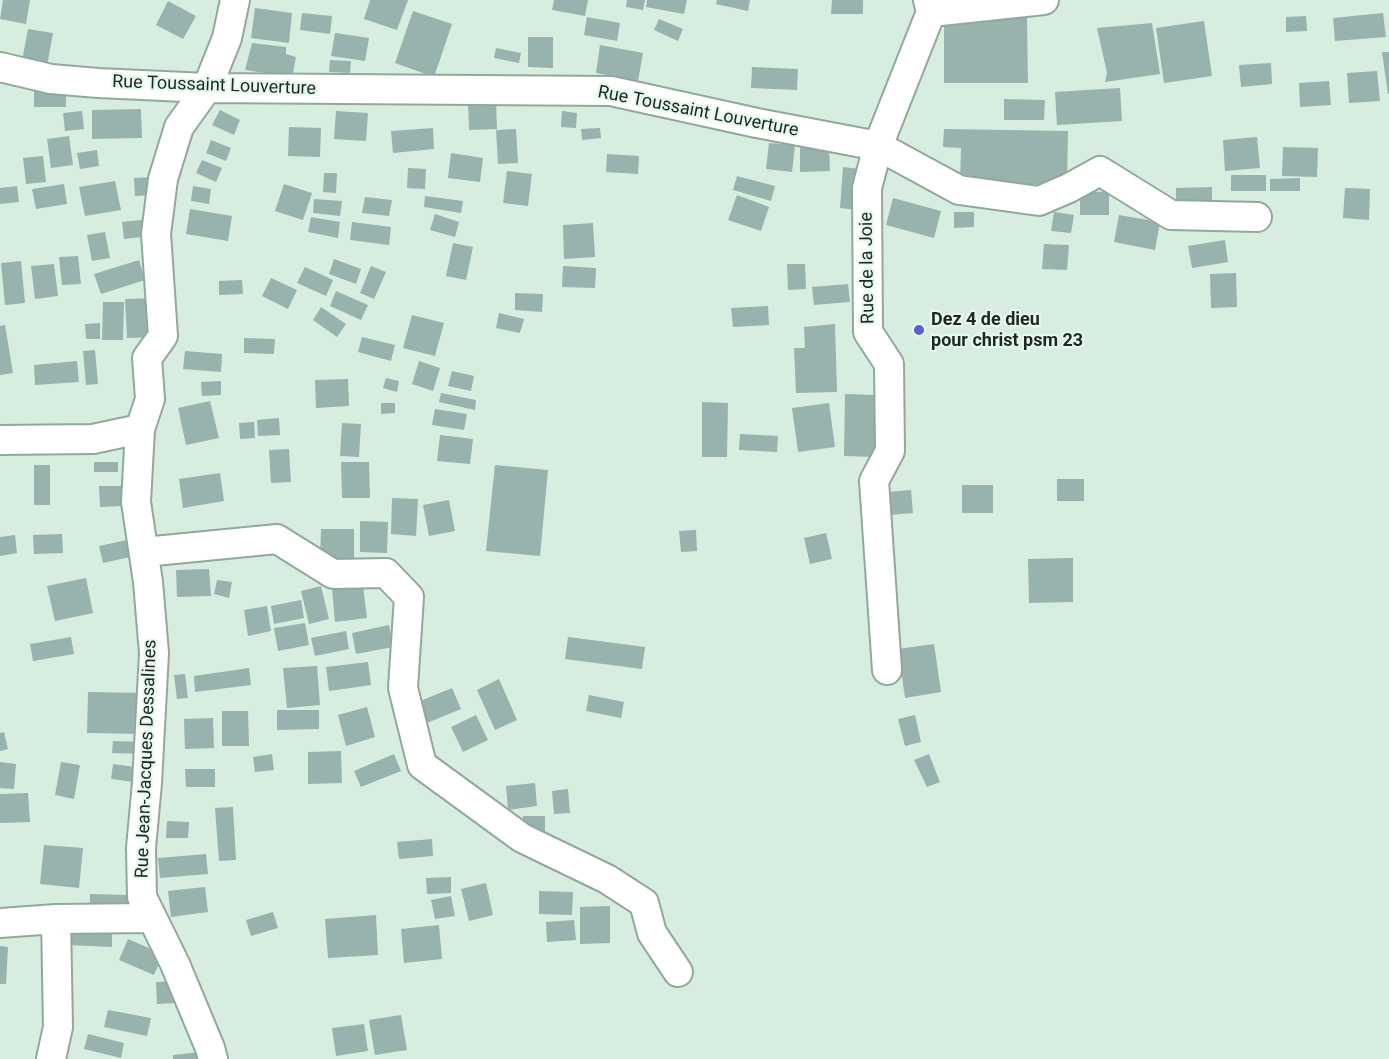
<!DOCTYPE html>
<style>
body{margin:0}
canvas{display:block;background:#d7ede0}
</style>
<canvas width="1389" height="1059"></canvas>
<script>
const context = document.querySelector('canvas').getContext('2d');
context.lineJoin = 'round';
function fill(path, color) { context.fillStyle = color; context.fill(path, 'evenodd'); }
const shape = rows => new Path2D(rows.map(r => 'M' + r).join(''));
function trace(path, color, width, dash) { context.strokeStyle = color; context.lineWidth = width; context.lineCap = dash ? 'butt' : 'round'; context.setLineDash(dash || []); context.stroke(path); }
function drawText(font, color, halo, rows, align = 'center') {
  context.font = font + ' Roboto,sans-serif'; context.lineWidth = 4.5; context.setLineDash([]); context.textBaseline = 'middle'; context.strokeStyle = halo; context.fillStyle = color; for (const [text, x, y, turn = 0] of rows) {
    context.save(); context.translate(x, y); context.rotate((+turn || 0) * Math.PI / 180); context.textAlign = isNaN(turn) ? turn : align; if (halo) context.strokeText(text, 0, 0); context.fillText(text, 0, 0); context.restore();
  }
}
fill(shape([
 [3,0,30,0,26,24,0,19],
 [370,0,408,0,397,30,364,19],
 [554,0,588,0,585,16,552,10],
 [627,0,645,0,643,10,626,7],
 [647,0,687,0,684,14,646,7],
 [717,0,750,0,748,11,716,4],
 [832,0,863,0,863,14,831,14],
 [168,1,196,16,183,39,156,25],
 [255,8,292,13,289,43,251,38],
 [413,11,452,24,434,77,395,63],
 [302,13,332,16,330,34,300,30],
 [1383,13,1386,37,1335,41,1333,18],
 [944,16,1027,17,1028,83,944,83],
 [1306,16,1307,31,1286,32,1286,17],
 [587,17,620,23,617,41,584,35],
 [659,19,683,29,678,41,654,30],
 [1204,21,1212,76,1164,83,1156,28],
 [1152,23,1160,74,1105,82,1107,73,1097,28],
 [28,29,53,33,47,66,22,61],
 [335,33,369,38,365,61,331,56],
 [528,37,553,37,553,68,528,67],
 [252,43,286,47,286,54,296,57,292,77,245,70],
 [600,45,643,53,638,81,596,73],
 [496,48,521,53,519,63,494,58],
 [1382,52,1389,52,1389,94,1388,94],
 [330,60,351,61,350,73,329,72],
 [1271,63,1272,84,1241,87,1239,65],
 [752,67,798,69,797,90,751,88],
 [1377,71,1380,101,1349,103,1347,73],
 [1329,81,1331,105,1300,107,1299,83],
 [1120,88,1122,121,1057,125,1055,92],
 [34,91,66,91,66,107,34,107],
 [1004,99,1045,100,1044,120,1004,120],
 [496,101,497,129,469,130,468,102],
 [141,109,142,138,92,139,92,110],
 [220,110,240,120,234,135,212,125],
 [82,111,84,129,65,131,63,113],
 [336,111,368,113,366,141,334,139],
 [562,111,577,113,576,128,561,127],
 [289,127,321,128,320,157,288,156],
 [433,128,434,149,393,153,391,131],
 [600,128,601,138,582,140,581,129],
 [516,129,518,163,498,164,496,130],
 [944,129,1068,131,1067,185,960,183,961,148,943,147],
 [69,136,73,165,51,168,47,139],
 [1257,137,1260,168,1225,171,1223,140],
 [211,140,231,148,226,161,206,153],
 [769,143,795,145,792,172,766,169],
 [800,147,829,147,830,171,800,172],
 [1283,147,1318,148,1317,177,1282,176],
 [97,150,99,166,80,169,77,153],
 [451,153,483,158,480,182,448,178],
 [607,154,639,156,638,174,606,172],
 [43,156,46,182,26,184,23,158],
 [202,160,222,168,216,182,196,173],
 [843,167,860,169,857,210,840,208],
 [408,168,426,169,425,189,407,188],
 [507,171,532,174,528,206,503,203],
 [324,173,337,173,336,193,323,192],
 [1231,175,1266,175,1266,191,1231,191],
 [737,176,775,186,771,201,733,190],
 [155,177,156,195,135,196,134,178],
 [1300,178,1300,191,1270,191,1270,179],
 [115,181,121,210,85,216,79,187],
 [64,184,67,204,36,209,32,189],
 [284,184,312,193,303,220,275,211],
 [17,186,19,202,0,204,0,188],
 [193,186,211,189,209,204,191,201],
 [1212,187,1212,208,1176,208,1176,188],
 [1345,188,1370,189,1369,220,1343,218],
 [1109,191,1109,215,1080,215,1080,193],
 [737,195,769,207,761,231,728,220],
 [425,196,463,201,461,213,424,207],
 [365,197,392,200,389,216,362,213],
 [893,198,941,211,934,238,886,225],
 [314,199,342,201,340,216,313,213],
 [190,209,232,216,228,241,186,234],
 [954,212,974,212,974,227,954,228],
 [1054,212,1074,215,1071,233,1051,231],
 [435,214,459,222,455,237,430,230],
 [1119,215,1160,222,1155,250,1114,242],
 [311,217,340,222,338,238,308,232],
 [150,219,151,236,124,239,122,222],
 [352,222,391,227,389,245,350,240],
 [593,223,595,257,564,259,563,225],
 [105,232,110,258,92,261,87,235],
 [1225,240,1228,262,1192,268,1188,246],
 [453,243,473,247,466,280,446,276],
 [1044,244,1069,245,1067,270,1042,269],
 [78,256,81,284,62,285,59,257],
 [334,259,361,269,356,284,329,274],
 [139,260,145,280,101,294,94,274],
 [21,261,25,303,5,305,1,263],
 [54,264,58,296,35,299,31,266],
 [787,264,805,264,806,289,788,290],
 [371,266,386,272,374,299,360,293],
 [563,266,596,268,595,288,562,287],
 [305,267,333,280,326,296,297,283],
 [1236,273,1237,307,1211,308,1210,274],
 [271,278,297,290,288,309,262,296],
 [242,280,243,294,219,295,219,281],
 [848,284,850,302,814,305,812,287],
 [336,291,368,305,361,320,330,306],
 [515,293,543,294,542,312,515,310],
 [157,298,160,337,127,338,125,299],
 [103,302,124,302,123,340,102,340],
 [768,306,769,325,733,327,731,308],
 [321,307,346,324,337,337,313,320],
 [499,313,524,319,520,333,496,328],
 [412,315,444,323,435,356,403,348],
 [100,323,100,339,86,339,85,324],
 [835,324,837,392,796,393,794,348,805,348,804,327],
 [5,325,13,373,0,375,0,326],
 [362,337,395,345,391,361,358,352],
 [244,338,275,339,274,354,244,353],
 [95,350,98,384,86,385,83,351],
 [185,351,222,354,221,372,183,369],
 [77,361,79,382,35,385,34,365],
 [419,361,440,368,433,391,412,384],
 [452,371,474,376,471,391,448,386],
 [386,378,399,381,397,392,383,388],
 [348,379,349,406,316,408,315,380],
 [221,381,221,395,202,396,201,382],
 [441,393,476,400,475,410,439,402],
 [845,394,875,395,875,457,844,456],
 [210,401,219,438,186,445,178,408],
 [702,402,728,403,727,457,702,457],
 [381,403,395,403,395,413,381,414],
 [829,403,835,447,798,452,792,408],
 [435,409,467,414,464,430,432,425],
 [279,418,280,435,258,436,257,420],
 [254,422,255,438,240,439,239,423],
 [342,423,361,424,359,457,340,456],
 [740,434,778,436,777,452,739,450],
 [440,435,473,439,470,464,437,461],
 [289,449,291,482,271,483,269,450],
 [94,462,118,462,118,472,94,472],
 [341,462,369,462,370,498,342,498],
 [34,465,50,465,50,505,34,505],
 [495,465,548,470,540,556,486,551],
 [220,473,224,501,183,508,179,479],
 [1057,479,1084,479,1084,501,1057,501],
 [962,485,993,485,993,513,962,513],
 [99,486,121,486,122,506,100,507],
 [911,490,913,513,890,515,888,492],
 [392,498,418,499,416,536,391,534],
 [449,500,455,531,429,536,423,505],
 [360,521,388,522,387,553,360,552],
 [321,529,354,529,354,559,320,559],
 [696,530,697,551,681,552,679,531],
 [826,533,832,559,810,564,804,538],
 [62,534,63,553,34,554,33,535],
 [15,535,17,553,0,556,0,537],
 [127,540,130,557,103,563,99,546],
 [1073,558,1073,602,1029,603,1028,559],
 [209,569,211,596,177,597,176,570],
 [86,578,93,613,55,621,47,586],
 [217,580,232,582,229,598,214,594],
 [321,586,329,619,309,624,301,591],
 [363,586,367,618,335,622,332,589],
 [301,600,304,618,274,624,271,606],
 [267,606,271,631,248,636,244,610],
 [305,623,309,645,278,651,274,628],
 [389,625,393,647,356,654,352,633],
 [346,631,349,649,315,656,311,638],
 [71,637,74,654,33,661,30,644],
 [568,637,645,647,642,669,565,659],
 [934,644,941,692,905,698,898,649],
 [368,662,371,685,329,691,326,667],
 [317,666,320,705,287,708,283,668],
 [249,668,251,685,195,692,194,676],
 [185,674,188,698,177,699,174,675],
 [499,679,517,720,495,730,477,690],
 [452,688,461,709,427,723,418,702],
 [88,692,145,693,144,734,87,733],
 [589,695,624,702,621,718,586,711],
 [367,707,375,737,346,746,338,715],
 [277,710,319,710,319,729,277,730],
 [222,711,248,711,249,746,222,746],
 [476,715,488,740,463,752,451,727],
 [915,715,921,742,905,746,898,719],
 [213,718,214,748,185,749,184,719],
 [4,732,8,749,0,751,0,733],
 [113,741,142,742,142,754,112,753],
 [341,751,342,783,308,784,308,752],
 [272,754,274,770,255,772,253,757],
 [394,754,401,771,361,787,354,771],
 [929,754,940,782,927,787,914,760],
 [0,762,16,764,14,789,0,788],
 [61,762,80,765,74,799,55,795],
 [113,764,135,767,133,782,111,779],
 [185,769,215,769,215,787,186,787],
 [535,783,537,806,508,810,506,786],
 [568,789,570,813,554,814,552,791],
 [28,793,30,822,0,823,0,794],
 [233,807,236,860,219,861,215,808],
 [523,816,545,816,545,832,523,832],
 [167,821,189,822,188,838,166,838],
 [432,839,433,856,399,859,397,842],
 [44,845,83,848,79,888,40,884],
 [206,854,208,874,160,878,158,858],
 [451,877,451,893,427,894,426,878],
 [486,883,493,915,469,921,461,889],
 [205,887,208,912,171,917,168,891],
 [539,891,573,892,572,915,539,914],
 [90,894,129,895,129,909,90,909],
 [451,896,455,916,435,919,431,900],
 [610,906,610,943,580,944,580,907],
 [273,912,278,928,251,936,246,920],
 [376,915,378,955,328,958,325,919],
 [574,920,576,940,547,942,546,922],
 [439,925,442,959,404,963,401,929],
 [68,931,112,932,112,947,67,945],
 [128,939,163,954,154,975,119,960],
 [0,946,8,947,6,984,0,984],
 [174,981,176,1003,157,1004,156,982],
 [108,1010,151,1018,147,1036,104,1027],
 [401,1015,407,1050,375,1055,369,1020],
 [364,1024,368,1051,336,1056,332,1028],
 [88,1034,124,1043,121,1058,84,1049],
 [199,1052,200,1059,173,1059,173,1055]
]), '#98b2ad');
const minor = shape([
 [931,12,1044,0],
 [0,67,51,79,98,83,207,88,611,91,757,123,878,146,959,190,1039,201,1069,188,1100,171,1171,215,1257,217],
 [0,440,93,439,140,429],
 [144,552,277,539,333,574,386,573,409,597,403,688,422,765,522,838,607,879,644,903,652,933,678,972],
 [887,670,874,481,890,451,889,364,868,332,867,188,878,146,931,12,928,0],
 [0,923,56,919,151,918],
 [51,1059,58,1027,56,919],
 [213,1059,210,1048,175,964,142,897,141,848,147,783,154,653,148,582,136,502,140,429,150,399,147,358,163,336,156,234,163,179,179,127,207,88,227,38,235,0]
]);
trace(minor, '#93a89c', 32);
trace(minor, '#fff', 28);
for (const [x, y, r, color] of [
 [919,330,6,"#595ed6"]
]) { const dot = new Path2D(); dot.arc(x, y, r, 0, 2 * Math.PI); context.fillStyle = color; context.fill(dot); trace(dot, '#e4faed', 2); }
drawText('18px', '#1f2722', '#e4faed', [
 ["Rue Toussaint Louverture",214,86,2],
 ["Rue Toussaint Louverture",698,112,11],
 ["Rue de la Joie",868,268,-91],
 ["Rue Jean-Jacques Dessalines",147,759,-88]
]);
drawText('bold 18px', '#1f2722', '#e4faed', [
 ["Dez 4 de dieu",931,320],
 ["pour christ psm 23",931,341]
], 'left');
</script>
